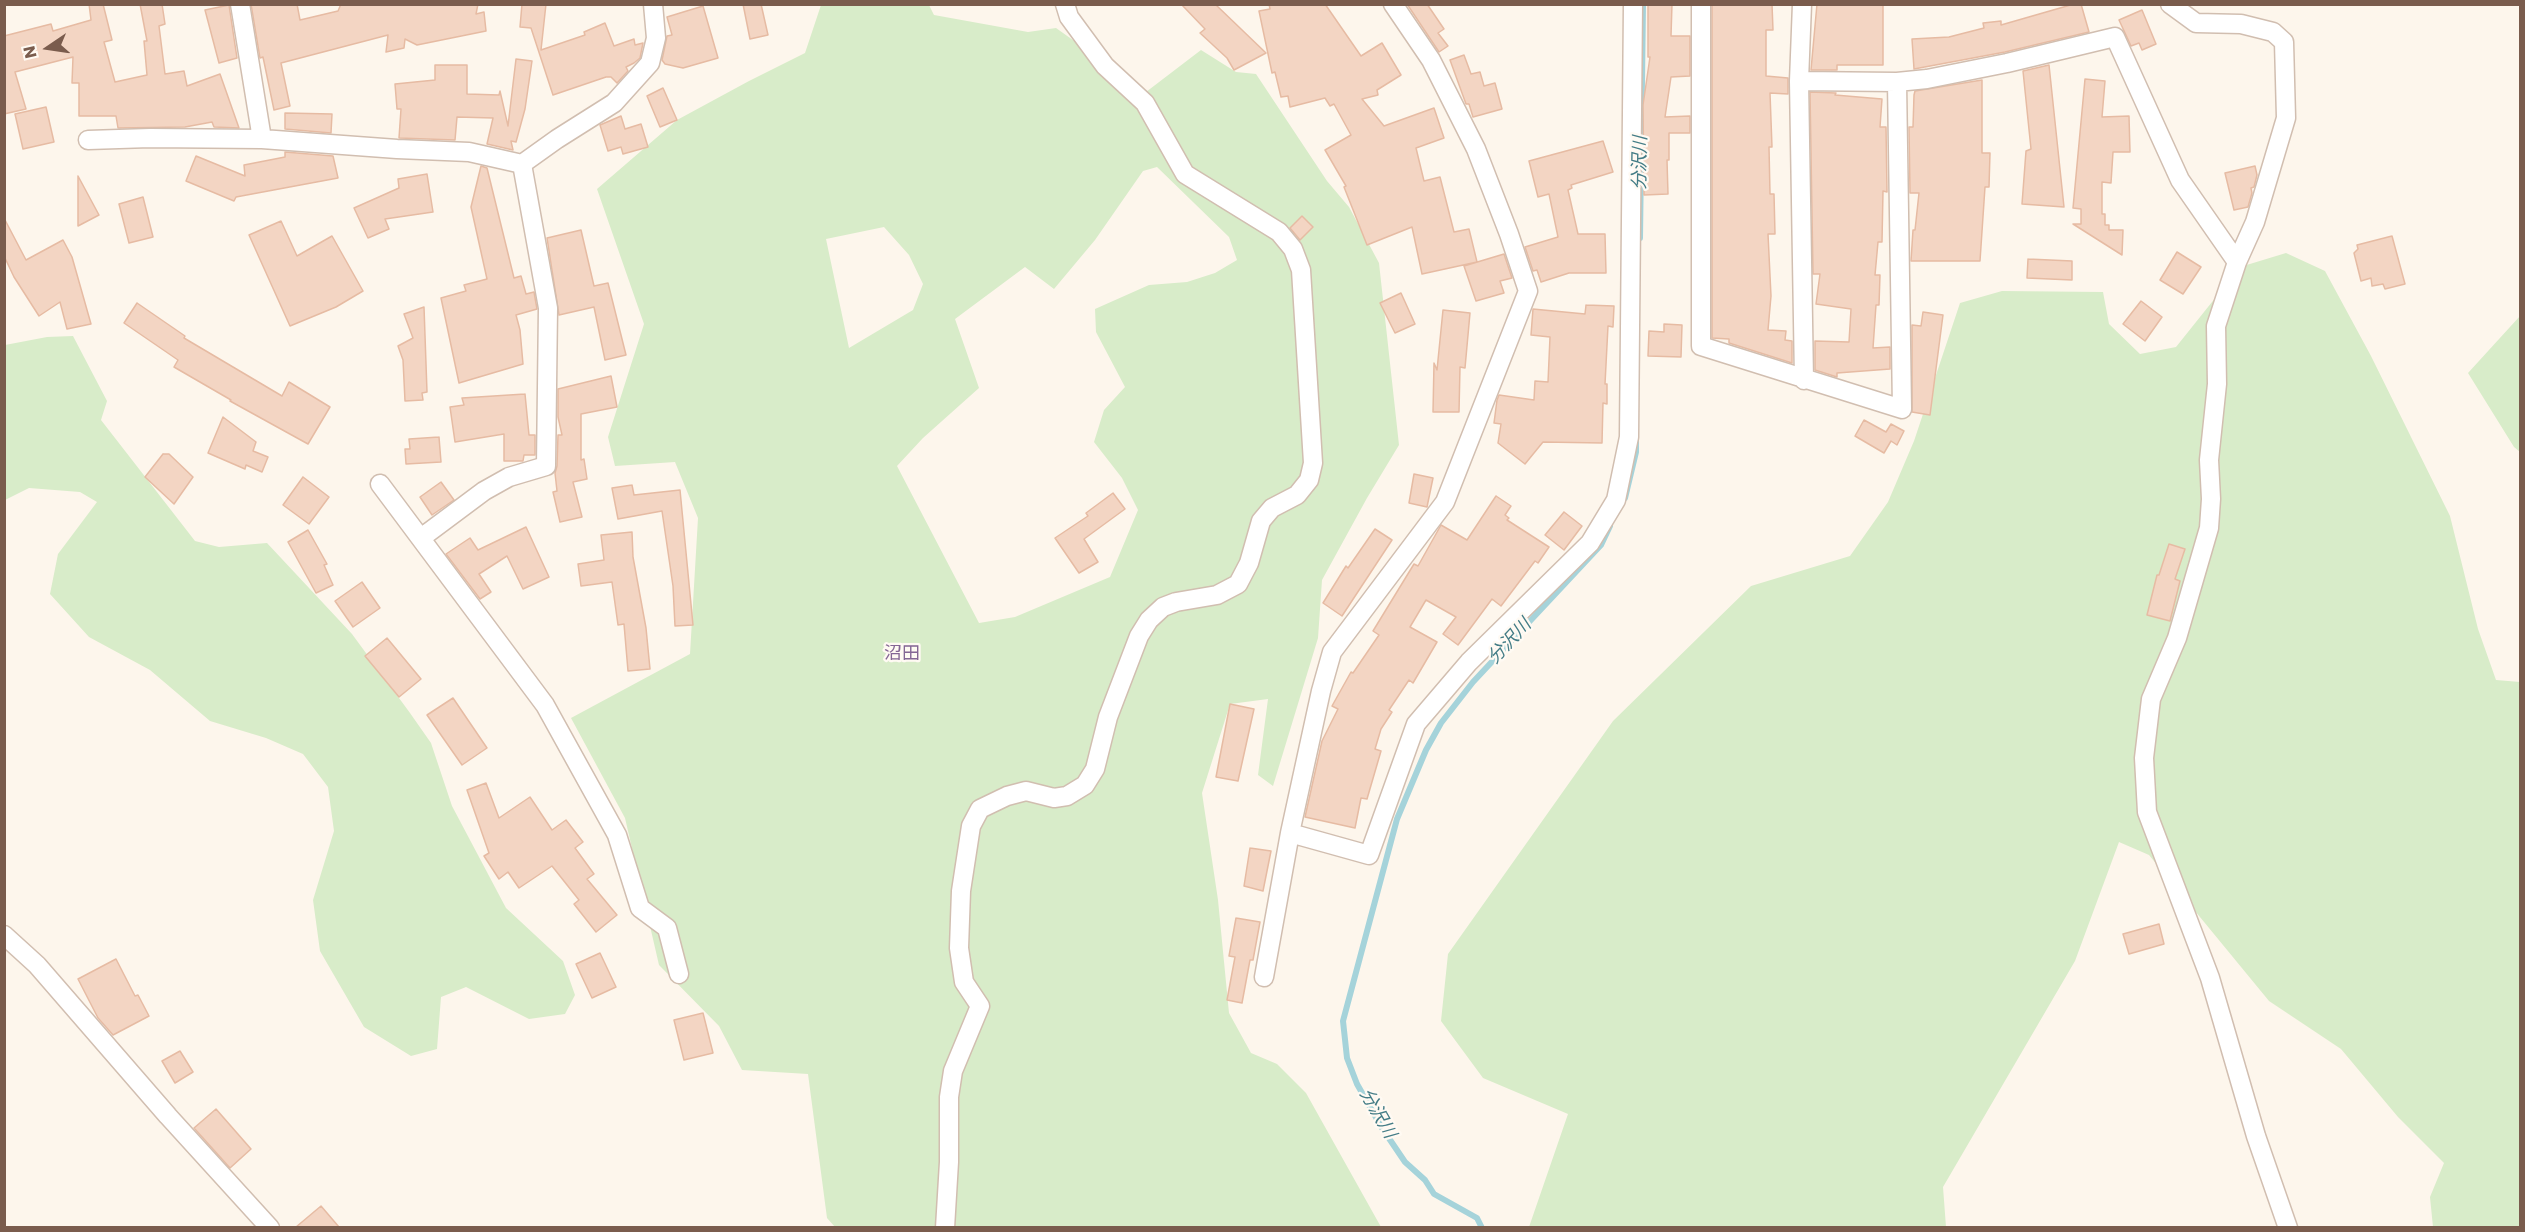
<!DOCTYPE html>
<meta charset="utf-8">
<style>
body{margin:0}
#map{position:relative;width:2525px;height:1232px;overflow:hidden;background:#fdf6ec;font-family:Poppins,sans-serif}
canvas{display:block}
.frame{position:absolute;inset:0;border:6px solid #7a5c4d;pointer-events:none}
.north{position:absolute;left:18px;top:18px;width:60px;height:60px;-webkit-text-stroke:4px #fffaf3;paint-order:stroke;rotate:257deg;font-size:16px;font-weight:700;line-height:24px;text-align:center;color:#7a5c4d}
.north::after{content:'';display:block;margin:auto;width:21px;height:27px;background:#7a5c4d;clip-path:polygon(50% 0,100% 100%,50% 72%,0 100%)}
</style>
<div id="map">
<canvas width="2525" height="1232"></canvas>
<div class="frame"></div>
<div class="north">N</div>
</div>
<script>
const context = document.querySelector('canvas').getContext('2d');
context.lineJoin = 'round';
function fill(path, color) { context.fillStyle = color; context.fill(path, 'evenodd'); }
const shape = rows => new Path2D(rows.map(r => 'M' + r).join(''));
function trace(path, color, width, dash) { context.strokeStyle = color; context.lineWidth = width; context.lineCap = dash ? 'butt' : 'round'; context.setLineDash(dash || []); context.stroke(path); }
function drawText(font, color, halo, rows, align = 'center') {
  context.font = font + ' Poppins,"Noto Sans JP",sans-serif'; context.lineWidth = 4.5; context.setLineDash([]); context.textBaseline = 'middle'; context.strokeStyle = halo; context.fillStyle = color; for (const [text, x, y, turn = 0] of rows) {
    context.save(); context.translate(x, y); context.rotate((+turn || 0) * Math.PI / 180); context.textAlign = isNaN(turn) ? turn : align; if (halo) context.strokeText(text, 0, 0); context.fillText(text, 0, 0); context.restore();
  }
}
fill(shape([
 [821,5,929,5,934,15,1028,32,1056,28,1146,92,1201,50,1236,72,1256,74,1327,181,1349,207,1379,263,1399,445,1367,498,1322,580,1318,638,1273,786,1258,775,1268,699,1230,704,1202,793,1218,900,1229,1013,1251,1053,1277,1064,1306,1093,1381,1227,835,1227,827,1218,808,1074,742,1070,719,1026,659,965,625,818,571,718,690,654,698,518,675,462,615,466,608,437,644,324,597,189,677,120,749,81,805,53],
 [1157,167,1229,237,1237,260,1215,273,1187,282,1149,285,1095,309,1096,332,1125,387,1104,410,1094,442,1122,478,1138,510,1110,577,1015,617,979,623,897,466,923,438,979,388,955,319,1025,267,1054,289,1095,240,1143,171],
 [884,227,909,255,923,284,913,310,849,348,826,239],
 [2286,253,2325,271,2371,356,2450,516,2478,629,2496,680,2520,682,2520,1227,2433,1227,2430,1197,2444,1163,2398,1117,2341,1049,2269,1001,2149,855,2119,842,2075,961,1943,1187,1946,1227,1529,1227,1568,1114,1483,1078,1441,1021,1448,954,1613,721,1751,586,1850,556,1888,502,1914,441,1960,303,2002,291,2103,292,2109,324,2140,354,2176,347,2240,267],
 [2520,316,2520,452,2514,447,2468,373],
 [73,336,107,401,101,420,195,541,219,547,267,543,352,634,410,713,431,743,452,806,506,908,563,961,575,995,565,1014,529,1019,466,987,441,997,437,1049,411,1056,364,1027,320,951,313,900,334,831,328,787,303,754,266,738,210,721,150,670,89,637,50,594,58,554,97,502,80,492,29,488,5,500,5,345,47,337]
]), '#d8ecc9');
trace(shape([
 [1640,238,1643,4],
 [1625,498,1636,452,1636,441],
 [1482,1228,1477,1218,1434,1194,1425,1180,1405,1162,1382,1128,1357,1084,1347,1058,1343,1021,1397,819,1426,750,1441,723,1473,682,1601,545,1610,526]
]), '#a5d3da', 6);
const building = shape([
 [89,4,103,4,112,40,104,42,115,82,147,75,144,41,147,41,140,4,162,4,165,24,159,26,165,74,184,71,187,86,220,74,239,128,214,127,212,122,185,127,118,128,116,116,79,116,79,83,72,83,73,57,15,72,26,109,4,114,4,36,51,24,53,31,91,20,89,4],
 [251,4,297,4,300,20,338,11,341,4,478,4,476,14,484,12,486,31,417,45,405,39,404,48,386,52,388,35,281,63,290,106,274,110,263,57,260,58,251,4],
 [522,4,546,4,541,50,585,35,584,32,605,23,614,46,634,39,635,45,643,43,640,58,634,63,626,67,628,71,617,83,611,77,606,77,553,95,531,28,520,27,522,4],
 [743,4,761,4,768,35,750,39,743,4],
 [1181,4,1215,4,1266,53,1234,70,1227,58,1200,33,1205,29,1181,4],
 [1269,4,1325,4,1361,56,1382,43,1401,75,1377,90,1378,95,1362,99,1384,126,1434,108,1444,138,1416,148,1424,181,1440,177,1454,232,1469,229,1477,262,1422,274,1412,227,1367,245,1344,187,1346,186,1325,150,1351,135,1334,104,1330,106,1325,98,1290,107,1288,96,1281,97,1275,72,1272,73,1259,11,1270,9,1269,4],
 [1407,4,1427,4,1444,29,1438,33,1448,46,1439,52,1407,4],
 [1648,4,1672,4,1671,36,1690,36,1690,76,1671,77,1665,117,1690,116,1690,133,1669,133,1669,160,1667,160,1668,194,1644,195,1643,105,1650,57,1648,57,1648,4],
 [1712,4,1772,4,1773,30,1766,30,1766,76,1788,78,1788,94,1770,93,1772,147,1769,147,1770,194,1774,194,1775,234,1768,234,1771,296,1768,330,1786,331,1785,340,1792,341,1792,363,1729,343,1729,339,1712,338,1712,4],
 [1817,4,1883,4,1883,65,1837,65,1837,70,1811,70,1817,4],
 [2074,4,2081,4,2089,32,2005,52,1914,69,1912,39,1949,37,1984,28,1983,23,2001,21,2001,25,2074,4],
 [229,5,237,58,219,63,205,10,229,5],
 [703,6,718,58,683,68,665,64,662,60,667,36,672,35,667,17,703,6],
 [2142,10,2156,44,2142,50,2139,43,2131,46,2119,20,2142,10],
 [1464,55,1471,74,1480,72,1484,86,1495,83,1502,109,1473,117,1469,104,1466,104,1450,60,1464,55],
 [516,59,532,61,525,109,516,142,511,141,513,150,487,144,493,118,457,117,455,140,399,138,401,109,397,109,395,84,435,80,435,65,467,65,467,94,499,95,500,91,508,126,516,59],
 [2049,65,2064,207,2022,204,2026,151,2031,149,2023,71,2049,65],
 [2085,79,2105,81,2102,117,2129,116,2130,152,2113,152,2111,183,2102,182,2102,214,2105,214,2105,225,2109,225,2109,230,2123,230,2122,255,2073,224,2081,224,2081,209,2073,208,2085,79],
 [1982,80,1982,153,1990,153,1989,187,1985,187,1980,261,1911,261,1913,230,1915,230,1919,193,1910,193,1909,127,1913,127,1914,95,1915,91,1982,80],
 [663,88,677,120,660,127,647,96,663,88],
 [1810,92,1836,93,1835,95,1882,99,1880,127,1886,127,1887,192,1883,191,1882,242,1878,242,1875,275,1880,275,1879,305,1876,305,1873,348,1890,347,1890,369,1837,373,1837,377,1815,370,1815,341,1849,342,1851,309,1816,304,1820,274,1813,274,1810,92],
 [46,107,54,142,23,149,15,114,46,107],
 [285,113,332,114,331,133,285,129,285,113],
 [621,116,625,129,641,124,648,147,623,154,621,147,608,151,600,125,621,116],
 [1603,141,1613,172,1571,185,1572,188,1568,190,1578,234,1605,234,1606,273,1569,273,1541,282,1537,270,1533,271,1525,247,1558,237,1549,194,1538,197,1529,161,1603,141],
 [285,152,333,156,338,178,236,197,234,201,186,181,196,156,245,176,244,165,285,157,285,152],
 [481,166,487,168,514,278,521,276,526,294,534,292,537,309,516,315,520,330,523,364,459,383,441,298,466,291,464,285,487,279,471,207,481,166],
 [2255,166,2257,175,2254,187,2251,188,2252,193,2248,207,2234,210,2225,173,2255,166],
 [427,174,433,212,385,219,389,229,368,238,354,208,399,188,398,179,427,174],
 [78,176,99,215,78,226,78,176],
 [143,197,153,237,129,243,119,204,143,197],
 [1302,216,1313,227,1300,240,1290,228,1302,216],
 [4,218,26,260,63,240,72,257,91,324,67,329,60,302,39,316,14,277,4,256,4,218],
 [281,221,297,256,332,236,363,291,336,307,290,326,249,235,281,221],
 [581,230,594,286,608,283,626,355,605,360,594,307,559,315,547,238,581,230],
 [2392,236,2405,284,2385,289,2383,284,2372,286,2371,278,2361,281,2354,253,2358,249,2357,245,2392,236],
 [2177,252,2201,267,2183,294,2160,280,2177,252],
 [1504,254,1512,278,1500,281,1504,293,1476,301,1464,266,1504,254],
 [2028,259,2072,261,2072,280,2027,278,2028,259],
 [1401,293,1415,324,1395,333,1380,303,1401,293],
 [2141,301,2162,317,2145,341,2123,324,2141,301],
 [137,303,185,336,184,338,282,396,289,382,330,407,308,444,230,401,231,400,174,367,178,360,124,323,137,303],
 [1586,305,1614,306,1613,327,1608,326,1605,384,1607,384,1607,404,1603,403,1602,443,1543,442,1525,464,1498,443,1501,424,1494,423,1497,400,1499,395,1534,400,1535,381,1548,382,1550,337,1531,335,1533,309,1585,314,1586,305],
 [424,307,427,392,422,393,423,400,405,401,403,360,398,346,413,338,404,314,424,307],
 [1443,310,1470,313,1465,368,1460,367,1459,412,1433,412,1434,363,1437,370,1443,310],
 [1923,312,1943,315,1930,415,1912,412,1912,325,1921,326,1923,312],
 [1664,324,1682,325,1681,357,1648,356,1649,331,1664,332,1664,324],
 [611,376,617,407,581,414,581,460,584,459,587,479,573,482,582,517,560,522,553,492,557,491,555,473,557,466,558,435,562,435,558,417,558,389,611,376],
 [525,394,529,435,535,435,535,455,524,455,523,461,504,461,504,434,455,442,450,407,464,405,462,398,525,394],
 [223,417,256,442,253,451,268,457,262,472,246,465,245,469,208,453,223,417],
 [1864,420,1886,432,1891,424,1904,431,1897,445,1891,441,1884,453,1855,436,1864,420],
 [439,437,441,462,406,464,405,449,410,449,409,439,439,437],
 [163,454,169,454,193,477,174,504,145,477,163,454],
 [1414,474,1433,478,1427,507,1409,503,1414,474],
 [303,477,329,497,309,524,283,505,303,477],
 [441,482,454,500,432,515,420,497,441,482],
 [632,485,634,495,680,490,693,625,675,626,673,586,662,511,618,519,612,488,632,485],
 [1113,493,1125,509,1084,539,1098,562,1079,573,1055,538,1088,516,1086,513,1113,493],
 [1496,496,1511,506,1505,515,1509,518,1507,520,1549,547,1538,563,1535,561,1501,606,1492,599,1458,645,1443,634,1456,617,1426,600,1410,627,1437,642,1413,683,1409,680,1389,710,1392,712,1381,729,1375,749,1381,751,1367,799,1361,798,1355,828,1305,817,1322,741,1338,709,1332,706,1351,672,1353,673,1379,635,1373,631,1414,564,1418,566,1441,525,1467,540,1496,496],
 [1564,512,1582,526,1564,550,1545,535,1564,512],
 [526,527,549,577,523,589,507,556,479,574,491,592,480,599,446,554,470,538,478,550,526,527],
 [1375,529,1392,540,1342,616,1323,603,1346,566,1348,568,1375,529],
 [308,530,327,564,324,565,333,585,316,593,288,542,308,530],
 [632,532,633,557,646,628,650,669,628,671,624,624,618,625,612,582,581,586,578,564,604,560,601,535,632,532],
 [2169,544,2185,549,2175,579,2180,581,2170,621,2147,615,2157,575,2159,575,2169,544],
 [362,582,380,608,353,627,335,601,362,582],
 [387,638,421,679,399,697,365,656,387,638],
 [453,698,487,748,462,765,427,715,453,698],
 [1230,704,1254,709,1238,781,1216,777,1230,704],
 [486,783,499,818,530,797,552,830,566,820,583,842,575,848,594,874,587,879,617,915,596,932,574,904,579,900,552,866,519,888,508,872,499,879,484,856,489,853,467,790,486,783],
 [1250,848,1271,851,1263,891,1244,886,1250,848],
 [1236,918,1260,922,1253,960,1250,960,1242,1003,1227,1000,1235,957,1229,956,1236,918],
 [2159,924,2164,944,2129,954,2123,934,2159,924],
 [600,953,616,987,592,998,576,964,600,953],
 [116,959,135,996,138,995,149,1016,113,1035,98,1018,78,979,116,959],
 [703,1013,713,1053,684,1060,674,1020,703,1013],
 [180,1051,193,1072,175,1083,162,1061,180,1051],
 [216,1109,251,1149,230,1168,194,1128,216,1109],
 [321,1206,339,1227,296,1227,321,1206]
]);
fill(building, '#f3d5c3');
trace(building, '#e6bba3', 1.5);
const street = shape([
 [240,4,262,139,397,149,469,152,522,164,557,139,614,103,650,63,656,38,653,4],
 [1701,4,1701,346,1902,409,1897,82],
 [1802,4,1799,81,1897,82,1927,79,2007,63,2115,37,2180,180,2237,262],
 [2170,4,2196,23,2241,24,2273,32,2284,42,2286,118,2255,222,2237,262,2216,326,2217,384,2209,460,2211,499,2209,528,2177,638,2151,699,2144,758,2147,812,2210,978,2256,1136,2288,1228],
 [1799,81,1804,380],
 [88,140,150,138,262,139],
 [380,484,545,705,617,835,640,908,667,928,679,974],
 [421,538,484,491,509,477,546,466,548,308,522,164],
 [1290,833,1369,855,1416,724,1469,662,1590,543,1616,500,1629,437,1633,4],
 [4,935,37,965,168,1116,270,1228],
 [1264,977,1290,833,1321,691,1332,652,1445,502,1528,291,1509,234,1476,149,1431,60,1393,4],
 [945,1228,949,1162,949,1097,953,1071,980,1006,964,982,959,948,961,891,971,826,980,809,1007,796,1026,791,1054,798,1067,796,1085,785,1095,769,1108,717,1139,636,1149,620,1163,607,1176,602,1217,595,1238,584,1249,563,1261,521,1272,508,1297,495,1309,480,1313,463,1301,270,1293,249,1279,232,1185,174,1145,103,1105,66,1069,17,1065,4]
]);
trace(street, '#d1beb0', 21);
trace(street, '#fff', 18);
drawText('italic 18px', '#437c86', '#fffaf3', [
 ["分沢川",1641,163,-89],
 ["分沢川",1510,642,-47],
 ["分沢川",1377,1114,60]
]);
drawText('18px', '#846695', '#fffaf3', [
 ["沼田",902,654]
]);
</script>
